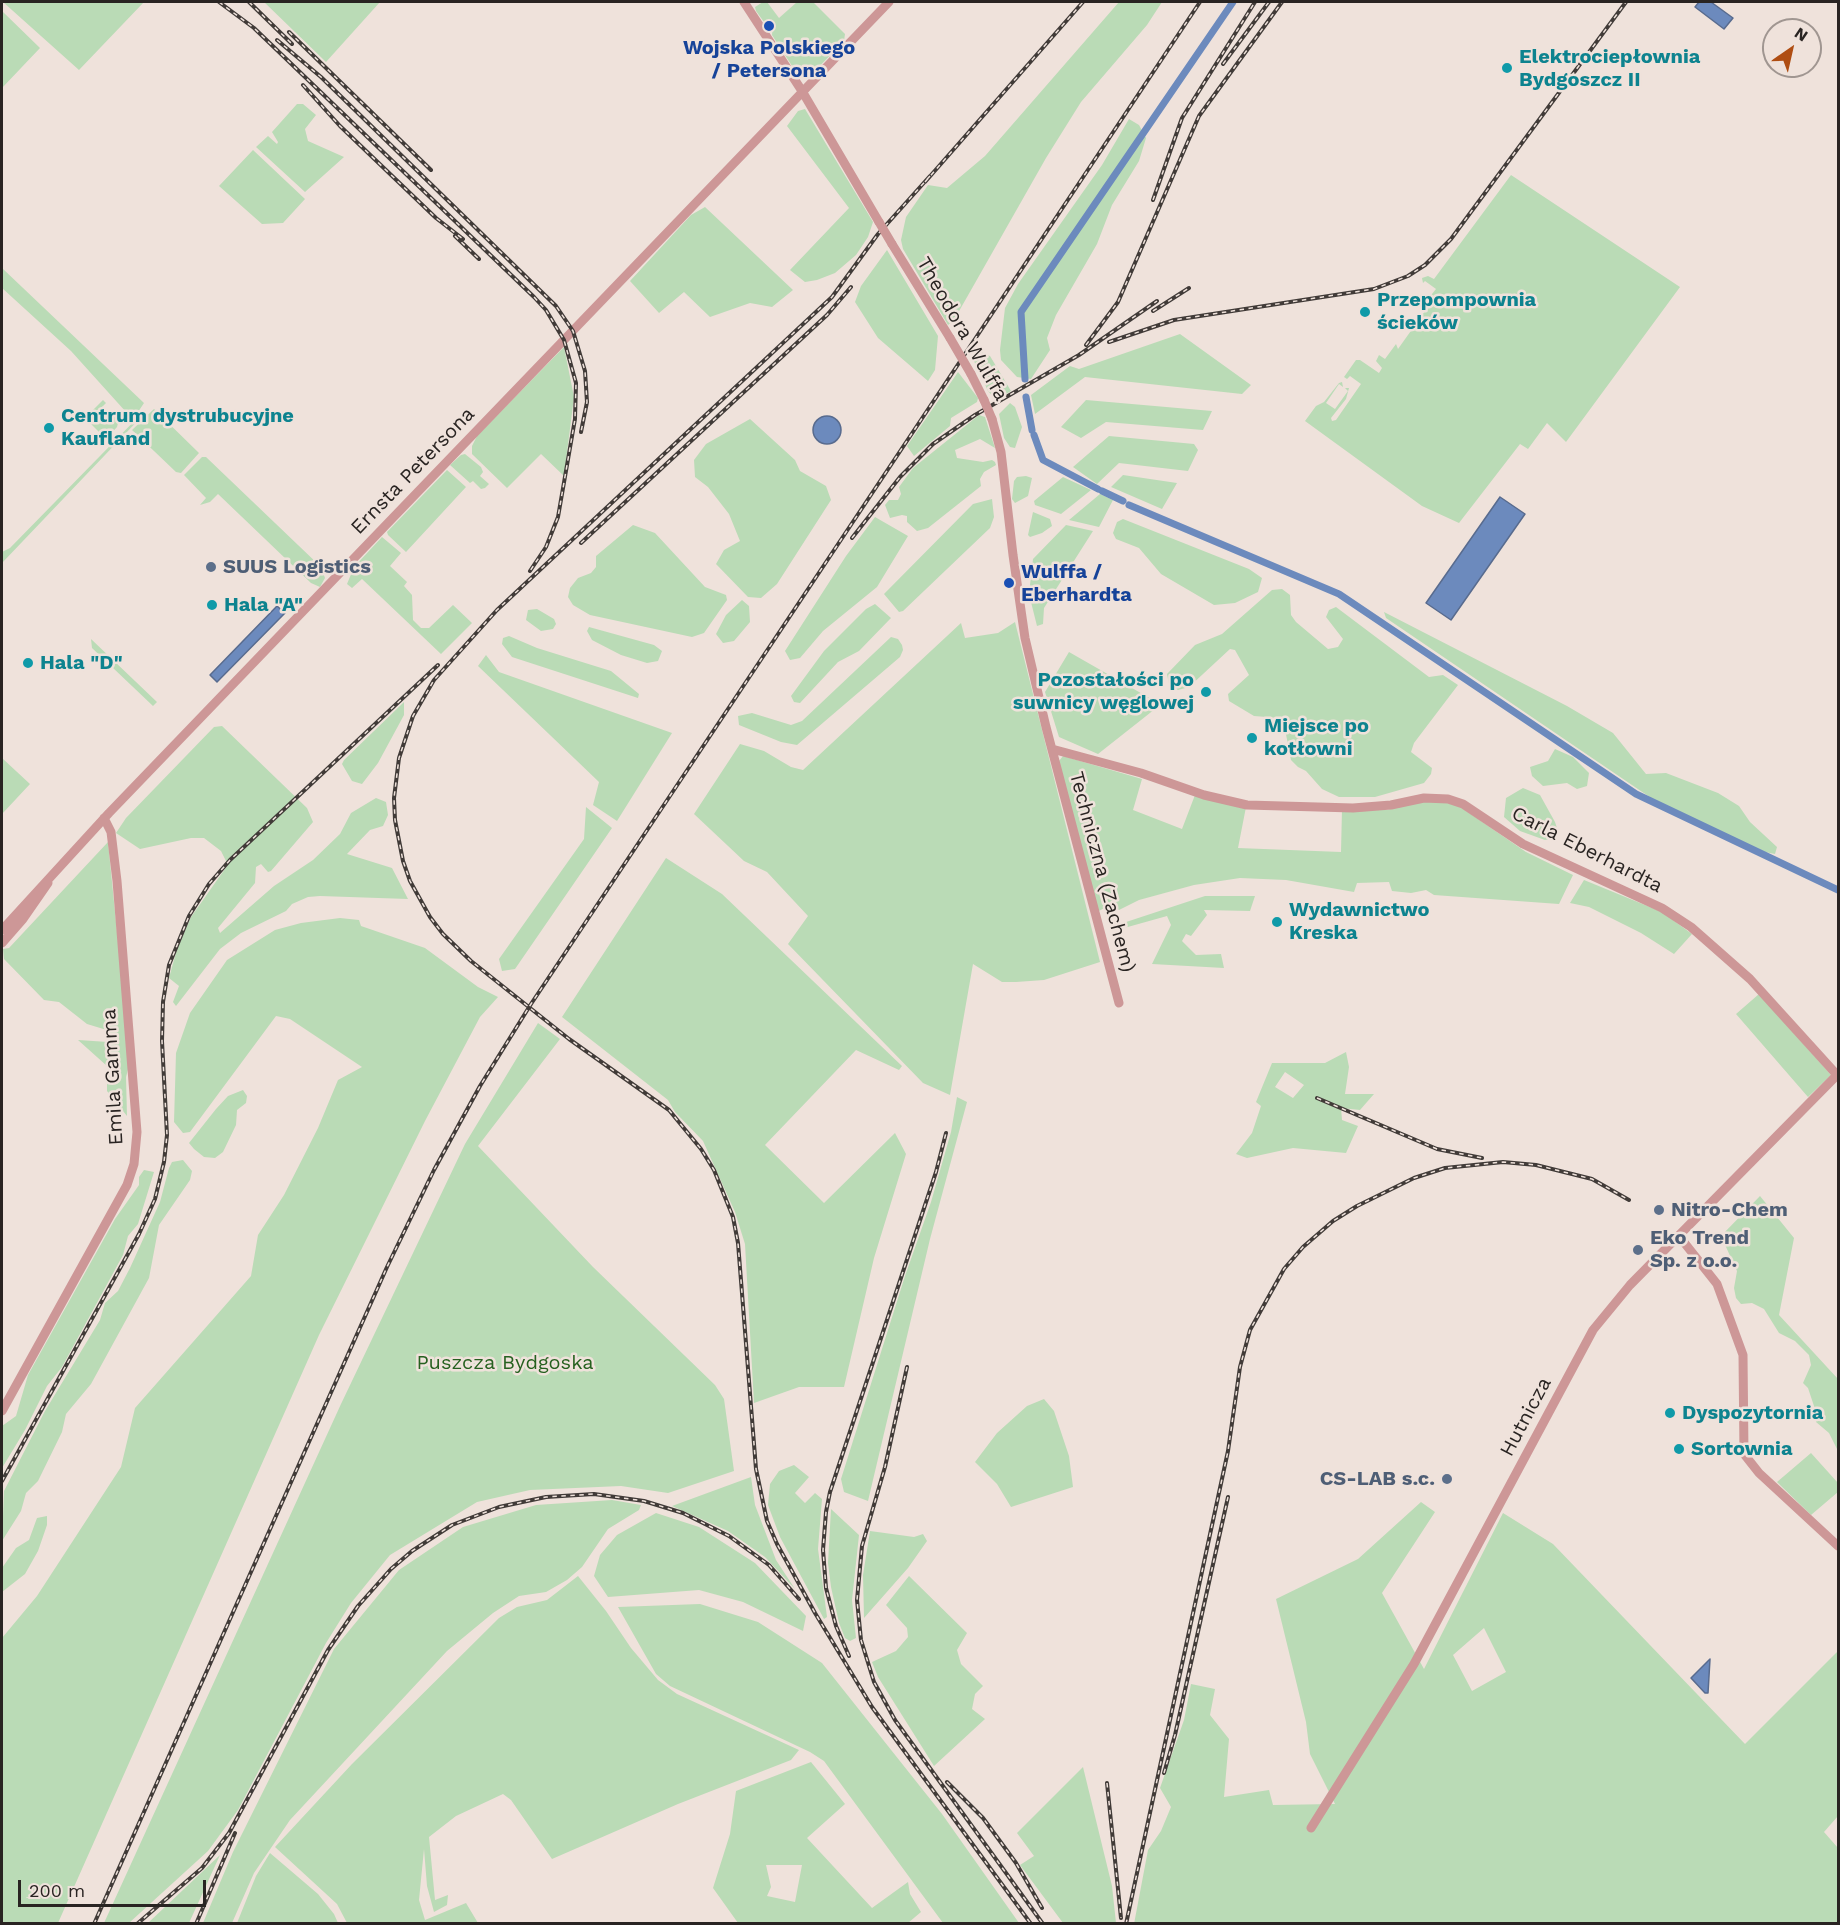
<!DOCTYPE html>
<meta charset="utf-8">
<style>
body{margin:0}
#map{position:relative;width:1840px;height:1925px;overflow:hidden;background:#efe2db;font-family:"Work Sans",sans-serif}
canvas{display:block}
.frame{position:absolute;inset:0;border:3px solid #292422;pointer-events:none}
.north{position:absolute;left:1762px;top:18px;width:60px;height:60px;box-sizing:border-box;background:#efe2db;border:2px solid #a09691;border-radius:50%;rotate:34deg;font-size:16px;font-weight:700;line-height:24px;text-align:center;color:#292422}
.north::after{content:'';display:block;margin:auto;width:21px;height:27px;background:#af4d12;clip-path:polygon(50% 0,100% 100%,50% 72%,0 100%)}
.scale{position:absolute;left:18px;top:1880px;width:188px;height:27px;box-sizing:border-box;border:3px solid #292422;border-top:0;padding-left:8px;font-size:18px;line-height:21px;white-space:nowrap;color:#292422;-webkit-text-stroke:4px #efe2db;paint-order:stroke}
</style>
<div id="map">
<canvas width="1840" height="1925"></canvas>
<div class="frame"></div>
<div class="north">N</div>
<div class="scale">200 m</div>
</div>
<script>
const context = document.querySelector('canvas').getContext('2d');
context.lineJoin = 'round';
function fill(path, color) { context.fillStyle = color; context.fill(path, 'evenodd'); }
const shape = rows => new Path2D(rows.map(r => 'M' + r).join(''));
function trace(path, color, width, dash) { context.strokeStyle = color; context.lineWidth = width; context.lineCap = dash ? 'butt' : 'round'; context.setLineDash(dash || []); context.stroke(path); }
function drawText(font, color, halo, rows, align = 'center') {
  context.font = font + ' "Work Sans",sans-serif'; context.lineWidth = 5; context.setLineDash([]); context.textBaseline = 'middle'; context.strokeStyle = halo; context.fillStyle = color; for (const [text, x, y, turn = 0] of rows) {
    context.save(); context.translate(x, y); context.rotate((+turn || 0) * Math.PI / 180); context.textAlign = isNaN(turn) ? turn : align; if (halo) context.strokeText(text, 0, 0); context.fillText(text, 0, 0); context.restore();
  }
}
fill(shape([
 [3,2,144,2,79,70],
 [264,2,380,2,326,62],
 [763,2,767,2,779,18,797,2,813,2,845,34,844,41,813,73,801,75,794,69,772,35,773,24,769,19,764,22,756,11,755,7],
 [1119,2,1162,2,1147,25,1081,102,1046,158,954,320,948,325,903,249,901,240,906,217,928,185,947,188,985,156],
 [2,11,40,48,2,88],
 [297,104,303,104,316,115,305,129,308,141,344,157,305,192,256,147,268,136,277,144,278,142,272,132],
 [805,109,873,222,868,237,856,255,835,273,817,280,805,282,790,270,849,208,787,126,798,111],
 [1129,119,1139,125,1146,138,1139,161,1112,205,1097,244,1056,315,1047,338,1050,350,1031,379,1017,377,1001,360,1000,350,1005,308,1018,284,1102,165],
 [253,150,305,199,283,223,262,224,219,186],
 [1511,175,1680,287,1566,442,1547,423,1528,449,1520,444,1459,523,1422,506,1305,421,1316,406,1324,402,1339,383,1342,382,1343,387,1339,384,1326,403,1335,409,1348,391,1345,388,1349,388,1346,399,1331,418,1332,421,1336,420,1361,384,1350,376,1347,379,1344,377,1356,360,1360,360,1379,373,1382,368,1376,361,1379,355,1385,359,1396,344,1398,349,1430,304,1428,299,1436,289,1425,281,1423,283,1422,278,1428,276,1434,279],
 [705,207,793,290,772,307,750,303,710,317,684,292,659,313,630,281,691,215],
 [887,250,938,336,935,370,928,381,878,338,855,302,861,286],
 [2,268,144,403,138,412,131,415,126,412,71,351,2,288],
 [1180,334,1251,385,1242,394,1085,377,1035,414,1031,395,1070,366,1079,369],
 [564,347,574,397,564,476,541,454,507,488,472,454,472,446,477,436],
 [979,351,990,356,1011,391,996,400,988,391,973,359],
 [958,372,978,398,977,402,951,418,950,426,914,456,907,446],
 [103,400,106,403,98,411,108,420,115,412,119,419,117,427,106,439,85,418],
 [1086,400,1212,411,1203,430,1106,422,1081,438,1061,427],
 [1010,403,1015,407,1022,427,1015,448,1010,447,1004,438,999,414],
 [154,409,199,453,181,473,176,472,132,430],
 [145,410,146,412,2,563,2,552,10,548],
 [979,415,985,417,995,448,980,439,955,450,957,458,983,462,992,460,995,462,996,465,984,472,980,479,981,486,928,528,917,531,907,522,907,516,902,515,890,518,885,505,889,500,898,500,901,494,899,487,913,468],
 [750,419,795,460,800,471,826,486,831,500,777,584,761,598,748,597,716,564,724,550,740,541,729,514,708,487,695,477,694,460,706,444],
 [1109,436,1194,444,1198,450,1188,471,1119,463,1097,484,1073,467],
 [465,454,481,467,483,472,480,476,489,484,485,488,481,489,473,481,470,483,450,465,461,455],
 [202,457,206,457,321,567,325,578,320,587,311,583,218,494,210,502,200,505,206,498,184,475],
 [447,470,466,487,406,552,388,535,387,532],
 [1123,475,1177,483,1162,509,1111,487],
 [1026,476,1032,478,1028,496,1015,503,1012,499,1014,481,1017,477],
 [1063,477,1091,490,1061,514,1035,505,1034,501],
 [1100,494,1113,500,1099,527,1069,520],
 [992,499,994,517,990,528,903,611,899,612,884,594,973,504],
 [1033,512,1050,519,1052,526,1042,533,1030,537,1028,535],
 [875,517,908,536,877,587,823,631,800,658,790,660,785,651,846,556],
 [1123,519,1249,569,1262,578,1258,592,1235,603,1214,605,1161,574,1139,548,1116,539,1113,533,1117,522],
 [633,525,655,533,705,587,726,595,727,600,704,633,692,637,590,615,573,605,568,597,570,588,578,578,591,573,596,567,596,556],
 [1066,525,1093,531,1044,608,1043,624,1037,626,1029,594,1033,559],
 [382,537,401,553,390,566,407,582,404,586,412,595,413,620,421,628,429,628,453,605,472,623,441,654,362,579,352,588,347,584,354,567],
 [1282,589,1290,595,1291,615,1296,622,1328,649,1338,647,1343,639,1326,617,1329,610,1336,607,1429,677,1443,675,1458,685,1414,743,1411,752,1432,768,1431,774,1424,783,1375,797,1339,797,1322,789,1306,771,1298,767,1291,760,1284,724,1279,718,1254,716,1229,701,1228,694,1249,675,1235,650,1230,649,1189,687,1178,690,1169,684,1167,674,1195,645,1222,634,1272,590],
 [742,600,749,606,750,622,734,641,723,643,716,634,726,615],
 [875,604,891,618,859,651,838,662,800,703,794,702,791,696,824,651,866,609],
 [537,609,554,619,556,624,553,629,541,631,526,620,528,610],
 [1384,612,1567,706,1613,733,1646,774,1666,773,1718,793,1739,806,1750,822,1777,847,1775,854,1765,852,1657,802,1386,618],
 [1015,622,1100,962,1044,980,1016,982,1002,982,973,964,950,1095,923,1083,788,944,808,916,767,872,744,861,694,814,740,744,764,751,791,767,803,770,961,623,965,638,998,633],
 [589,627,654,645,662,651,658,661,647,663,621,655,592,640,587,631],
 [509,636,537,648,611,671,639,694,638,698,512,657,502,644,503,638],
 [891,637,898,639,902,645,903,650,900,657,797,745,781,742,739,725,738,716,752,713,791,725,802,721],
 [91,639,157,702,153,706,92,648],
 [1069,652,1153,700,1155,709,1098,754,1059,737,1045,692],
 [486,655,499,672,672,733,617,821,593,805,599,782,478,666],
 [404,702,404,715,378,763,362,784,352,781,342,764,344,760],
 [222,726,307,808,313,822,271,871,268,872,261,864,256,867,255,883,218,928,220,933,274,886,313,860,340,834,351,813,376,798,386,802,388,815,383,826,370,830,347,854,392,868,408,899,320,896,308,897,292,904,286,911,241,933,220,949,176,1006,173,1002,179,986,169,978,177,949,191,917,227,866,226,861,221,851,204,838,191,838,140,849,116,833,126,818,214,727],
 [1555,749,1573,757,1589,773,1587,786,1577,789,1567,783,1543,786,1532,776,1530,767,1548,761],
 [1063,756,1142,779,1133,810,1182,829,1195,795,1246,807,1238,848,1341,852,1342,809,1387,810,1429,798,1459,806,1526,852,1573,875,1559,904,1434,895,1426,890,1411,893,1392,891,1389,882,1357,883,1354,892,1286,880,1240,878,1194,885,1139,900,1119,910,1112,904,1095,913,1059,761],
 [2,758,30,784,2,814],
 [1523,788,1540,795,1555,822,1558,831,1554,838,1545,840,1520,831,1504,817,1506,798],
 [586,807,612,828,515,969,502,971,499,959,584,839],
 [108,842,130,1062,126,1077,127,1116,107,1091,107,1066,78,1040,108,1042,110,1031,87,1024,59,1002,44,1000,4,959,3,949,9,948],
 [666,858,722,894,902,1066,899,1070,856,1050,765,1145,824,1203,895,1133,906,1154,874,1258,844,1387,799,1387,754,1403,745,1244,735,1212,703,1141,675,1112,668,1100,562,1017],
 [1584,880,1662,912,1692,934,1674,954,1641,933,1589,907,1570,903],
 [1205,896,1255,896,1250,911,1204,910,1207,915,1191,936,1186,934,1182,941,1196,955,1221,954,1224,968,1152,964,1171,925,1167,916,1117,930,1117,925],
 [340,918,359,920,361,926,425,948,478,987,498,997,480,1017,425,1121,319,1335,58,1923,2,1923,2,1638,37,1596,121,1467,135,1408,251,1276,258,1235,284,1195,318,1128,338,1080,362,1067,290,1019,276,1016,190,1132,183,1133,174,1122,176,1053,190,1013,227,960,275,930,301,923],
 [1759,994,1831,1075,1808,1097,1736,1014],
 [538,1023,560,1039,478,1146,593,1267,715,1385,724,1399,734,1471,668,1493,621,1486,530,1490,477,1502,390,1555,351,1603,326,1643,238,1810,208,1851,129,1923,104,1923,341,1404,465,1144],
 [1346,1052,1349,1067,1345,1094,1374,1094,1360,1110,1341,1108,1342,1120,1358,1126,1346,1153,1293,1148,1247,1158,1236,1154,1252,1133,1261,1106,1256,1102,1272,1063,1325,1063],
 [1285,1072,1304,1085,1293,1098,1275,1087],
 [243,1090,247,1096,246,1103,237,1110,236,1125,223,1152,215,1158,204,1157,194,1149,189,1143,216,1109,228,1096],
 [957,1097,967,1102,930,1239,868,1501,844,1492,841,1479,905,1276,931,1202,951,1132],
 [183,1160,192,1171,190,1180,159,1225,149,1278,91,1384,66,1414,62,1432,38,1481,26,1493,21,1511,2,1541,4,1491,45,1411,100,1320,105,1303,118,1291,130,1268,160,1202,169,1168,172,1162],
 [144,1170,154,1172,138,1224,128,1236,123,1255,62,1367,47,1386,25,1430,2,1468,2,1426,16,1416,28,1375,115,1219,139,1185,139,1177],
 [1760,1196,1794,1238,1779,1315,1838,1379,1838,1451,1829,1433,1816,1422,1814,1406,1808,1388,1803,1383,1811,1365,1809,1355,1795,1341,1779,1333,1764,1309,1752,1303,1741,1304,1736,1298,1734,1288,1737,1271,1721,1236],
 [1044,1399,1054,1411,1069,1456,1073,1487,1011,1507,997,1484,975,1462,997,1433,1027,1406],
 [1811,1453,1838,1483,1838,1492,1811,1515,1777,1482],
 [794,1465,809,1477,795,1493,805,1503,815,1493,822,1499,818,1549,827,1617,824,1619,780,1537,768,1505,770,1484,779,1471],
 [751,1477,755,1505,776,1560,795,1589,765,1557,728,1531,672,1506],
 [612,1500,641,1505,639,1510,608,1529,582,1567,567,1580,546,1592,519,1596,493,1613,447,1651,290,1820,254,1873,232,1923,203,1923,233,1852,334,1649,399,1570,463,1527,536,1505],
 [1421,1502,1435,1512,1382,1593,1424,1669,1503,1513,1553,1544,1745,1744,1838,1651,1838,1816,1824,1832,1838,1848,1838,1923,1134,1924,1148,1850,1161,1831,1171,1807,1160,1788,1184,1720,1191,1684,1215,1689,1210,1715,1229,1739,1224,1797,1269,1790,1273,1805,1335,1804,1310,1754,1306,1722,1276,1599,1358,1559],
 [1484,1628,1506,1672,1472,1691,1453,1655],
 [831,1509,859,1535,852,1600,856,1638,850,1641,845,1638,839,1623,831,1587,828,1563],
 [656,1513,699,1527,755,1563,806,1616,803,1631,743,1602,699,1590,608,1597,594,1576,600,1555,617,1535],
 [47,1516,47,1525,38,1551,25,1574,2,1592,2,1568,16,1548,29,1540,37,1518],
 [870,1531,914,1537,923,1534,927,1541,908,1568,864,1618,863,1575],
 [578,1576,606,1611,631,1648,658,1680,677,1694,799,1750,791,1760,678,1804,552,1859,511,1800,503,1794,456,1816,429,1837,435,1900,448,1895,447,1905,434,1912,427,1886,424,1849,419,1900,425,1920,466,1903,478,1923,347,1923,337,1904,275,1847,352,1764,499,1618,517,1607,547,1600],
 [909,1576,967,1633,957,1650,961,1664,983,1686,975,1694,972,1709,985,1719,934,1766,878,1677,872,1662,896,1651,908,1637,907,1628,886,1605],
 [700,1604,758,1622,822,1663,942,1814,1019,1923,943,1923,824,1761,810,1752,670,1686,656,1674,618,1607],
 [811,1762,845,1804,807,1838,872,1908,908,1882,910,1894,921,1912,908,1923,738,1923,713,1888,730,1834,736,1791],
 [766,1865,802,1865,795,1902,767,1896,771,1887],
 [1083,1767,1112,1886,1116,1923,1063,1923,1020,1865,1034,1856,1017,1833],
 [270,1853,318,1894,334,1914,338,1923,237,1923,256,1876],
 [220,1855,189,1923,148,1923]
]), '#badbb6');
const water = shape([
 [1699,2,1711,2,1733,18,1724,29,1695,7,1699,2],
 '813 430a14 14 0 1 1 28 0a14 14 0 1 1-28 0Z',
 [1500,497,1525,514,1451,620,1426,603,1500,497],
 [277,606,285,613,217,682,210,675,277,606],
 [1710,1659,1708,1693,1705,1693,1691,1678,1710,1659]
]);
fill(water, '#6c8abd');
trace(water, '#586b8e', 1.5);
trace(shape([
 [1025,379,1021,312,1233,2],
 [1026,397,1032,430],
 [1034,435,1043,460,1098,489],
 [1102,491,1123,501],
 [1129,505,1339,594,1636,794,1838,890]
]), '#6c8abd', 7);
trace(shape([
 [744,2,802,91,879,222],
 [892,244,950,338],
 [971,374,984,400],
 [992,419,1001,452,1013,555,1025,638,1046,727,1119,1003],
 [1052,749,1141,773,1204,795,1247,805,1353,808,1391,805,1424,798,1448,799,1463,804,1523,844,1662,908,1691,927,1750,979,1837,1075],
 [2,930,109,813,889,2],
 [2,943,23,919,48,883],
 [1679,1236,1717,1284,1743,1355,1744,1454,1759,1473,1838,1546],
 [2,1411,127,1185,134,1164,137,1132,117,881,111,832,104,818],
 [1311,1828,1414,1664,1593,1330,1630,1285,1838,1074]
]), '#cd9797', 9);
const rail = shape([
 [219,2,254,28,534,297,546,310,564,340,576,383,575,419,558,517,546,547,530,571],
 [249,2,292,44],
 [289,32,431,170],
 [277,40,321,77,556,306,573,331,585,371,587,402,581,432],
 [1223,64,1269,2],
 [303,85,340,126,436,218,463,239],
 [930,176,878,234,832,297,497,610,434,680,413,716,399,758,394,798,395,820,403,861,410,881,430,917,443,934,471,961,569,1039,669,1110,701,1149,714,1170,733,1217,738,1243,756,1469,767,1521,777,1544,815,1613,872,1707,1031,1924],
 [925,182,1083,2],
 [1153,200,1182,118,1255,2],
 [455,236,479,259],
 [1153,311,1189,288],
 [1109,342,1174,320,1374,289,1408,276,1425,265,1451,239,1626,2],
 [1086,345,1118,302,1199,116,1282,2],
 [852,538,900,477,933,444,975,415,1079,355,1157,301],
 [581,543,827,315,851,287],
 [1317,1098,1437,1149,1482,1158],
 [907,1367,885,1467,862,1546,857,1600,861,1640,874,1682,895,1720,1043,1924],
 [2,1481,139,1234,155,1199,164,1162,167,1135,162,1041,163,1002,169,965,189,916,209,884,230,860,438,665],
 [849,1656,836,1626,826,1588,823,1550,826,1512,830,1492,936,1172,946,1133],
 [1164,1773,1175,1735,1228,1497],
 [947,1782,983,1818,1016,1863,1042,1908],
 [1107,1783,1121,1918],
 [94,1924,387,1267,434,1170,480,1086,531,1004,1200,2],
 [137,1924,202,1868,229,1833,328,1650,358,1606,391,1569,412,1551,452,1525,499,1507,546,1497,594,1494,644,1501,683,1513,729,1536,769,1565,799,1599],
 [196,1924,235,1833],
 [1126,1924,1228,1451,1240,1367,1250,1330,1284,1269,1303,1247,1333,1221,1357,1206,1414,1178,1445,1168,1503,1162,1536,1165,1592,1179,1629,1200]
]);
trace(rail, '#413b38', 4);
trace(rail, '#efe2db', 1.5, [4.5]);
trace(shape([
 [879,222,892,244],
 [950,338,971,374],
 [984,400,992,419]
]), '#cd9797', 9);
for (const [x, y, r, color] of [
 [769,26,6,"#1a4fb4"],
 [1507,68,6,"#0f9aa8"],
 [1365,312,6,"#0f9aa8"],
 [49,428,6,"#0f9aa8"],
 [211,567,6,"#5c6f8a"],
 [1009,583,6,"#1a4fb4"],
 [212,605,6,"#0f9aa8"],
 [28,663,6,"#0f9aa8"],
 [1206,692,6,"#0f9aa8"],
 [1252,738,6,"#0f9aa8"],
 [1277,922,6,"#0f9aa8"],
 [1659,1210,6,"#5c6f8a"],
 [1638,1250,6,"#5c6f8a"],
 [1670,1413,6,"#0f9aa8"],
 [1679,1449,6,"#0f9aa8"],
 [1447,1479,6,"#5c6f8a"]
]) { const dot = new Path2D(); dot.arc(x, y, r, 0, 2 * Math.PI); context.fillStyle = color; context.fill(dot); trace(dot, '#efe2db', 2); }
drawText('bold 20px', '#164399', '#efe2db', [
 ["Wojska Polskiego",769,48],
 ["/ Petersona",769,71],
 ["Wulffa /",1021,572,"left"],
 ["Eberhardta",1021,595,"left"]
]);
drawText('bold 20px', '#0d838f', '#efe2db', [
 ["Elektrociepłownia",1519,57],
 ["Bydgoszcz II",1519,80],
 ["Przepompownia",1377,300],
 ["ścieków",1377,323],
 ["Centrum dystrubucyjne",61,416],
 ["Kaufland",61,439],
 ["Hala \"A\"",224,605],
 ["Hala \"D\"",40,663],
 ["Pozostałości po",1194,680,"right"],
 ["suwnicy węglowej",1194,703,"right"],
 ["Miejsce po",1264,726],
 ["kotłowni",1264,749],
 ["Wydawnictwo",1289,910],
 ["Kreska",1289,933],
 ["Dyspozytornia",1682,1413],
 ["Sortownia",1691,1449]
], 'left');
drawText('20px', '#292422', '#efe2db', [
 ["Theodora Wulffa",962,329,60],
 ["Ernsta Petersona",413,471,-46],
 ["Carla Eberhardta",1587,850,27],
 ["Techniczna (Zachem)",1102,872,75],
 ["Emila Gamma",113,1077,-93],
 ["Hutnicza",1526,1417,-62]
]);
drawText('bold 20px', '#4e5e75', '#efe2db', [
 ["SUUS Logistics",223,567],
 ["Nitro-Chem",1671,1210],
 ["Eko Trend",1650,1238],
 ["Sp. z o.o.",1650,1261],
 ["CS-LAB s.c.",1435,1479,"right"]
], 'left');
drawText('20px', '#26611f', '#efe2db', [
 ["Puszcza Bydgoska",505,1363]
]);
</script>
